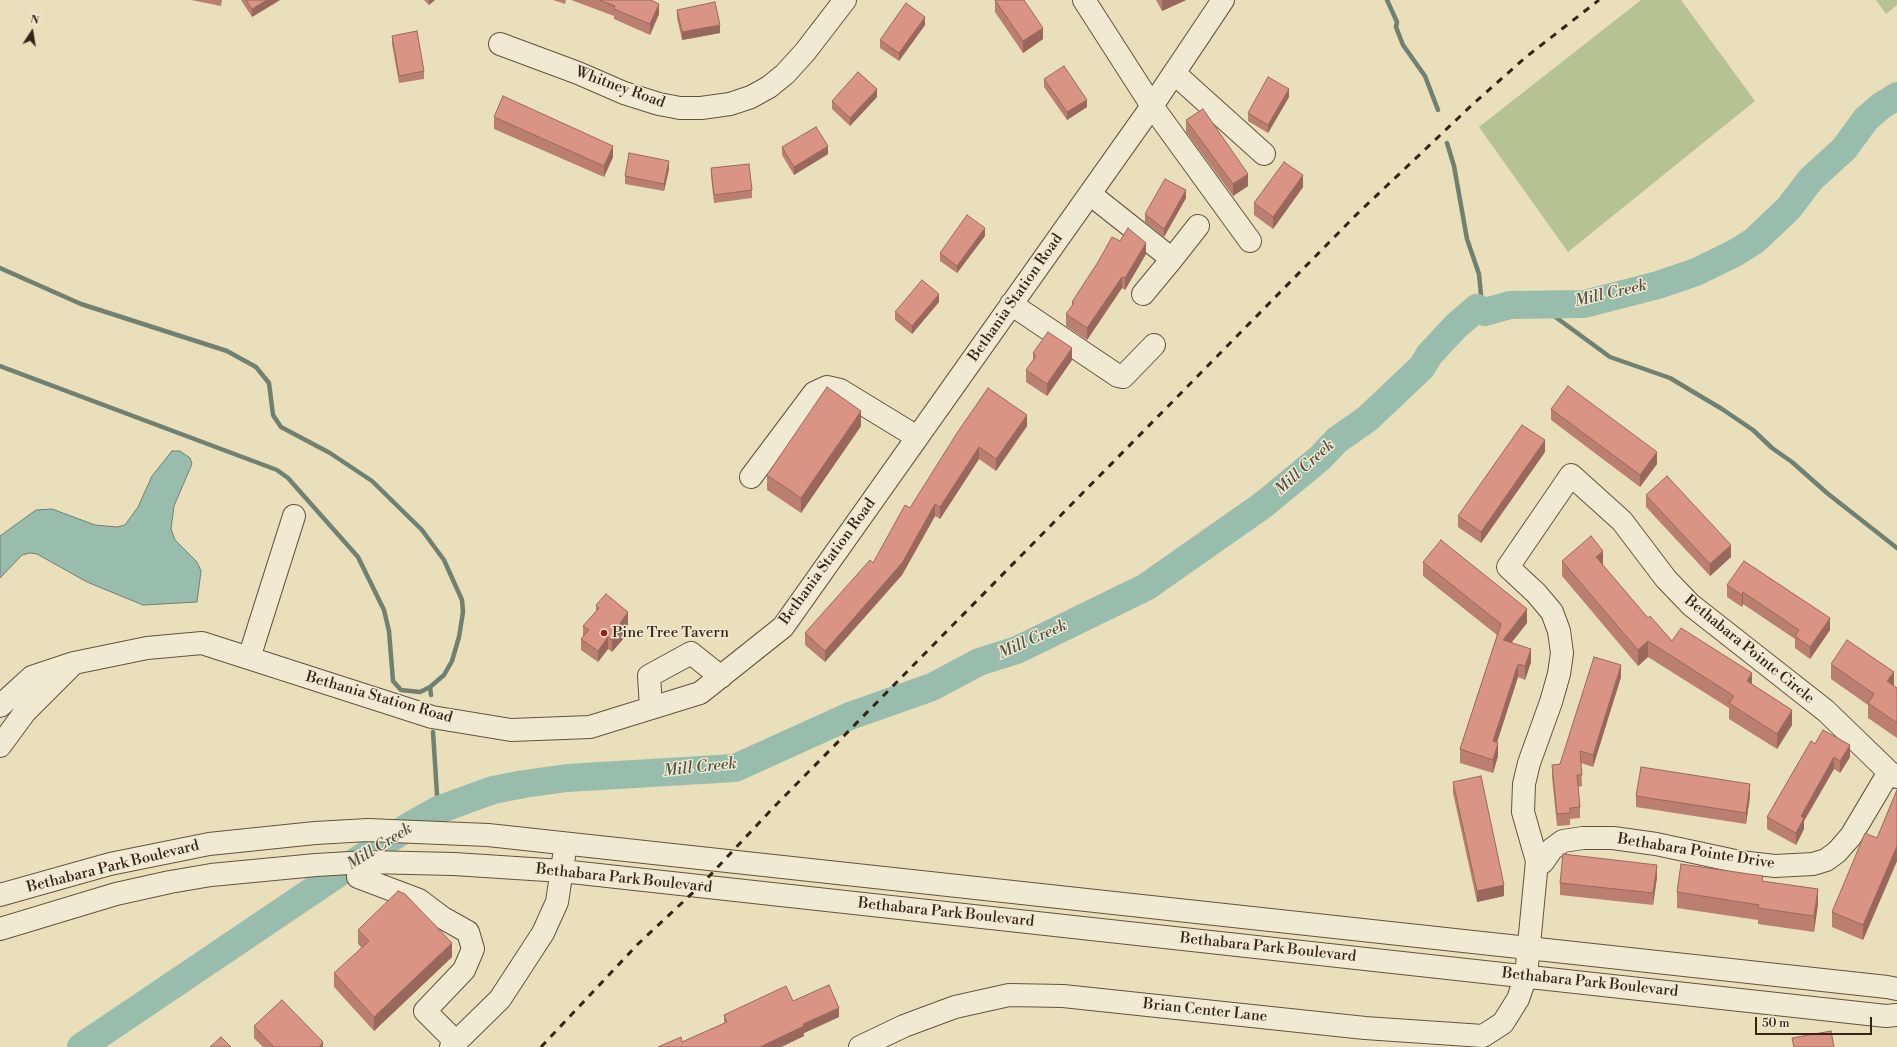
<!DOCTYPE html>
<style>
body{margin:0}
#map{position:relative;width:1897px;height:1047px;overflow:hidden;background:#eadfbb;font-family:"Libre Bodoni",serif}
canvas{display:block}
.north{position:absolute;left:12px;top:12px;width:40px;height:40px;-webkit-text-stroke:3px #f1ead3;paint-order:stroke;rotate:12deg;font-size:11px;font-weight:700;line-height:16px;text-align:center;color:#342416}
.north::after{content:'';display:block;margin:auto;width:14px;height:18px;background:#342416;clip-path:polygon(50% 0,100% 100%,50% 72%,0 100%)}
.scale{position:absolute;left:1755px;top:1017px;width:117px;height:18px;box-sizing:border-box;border:2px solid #342416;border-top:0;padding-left:5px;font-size:12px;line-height:14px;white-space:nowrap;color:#342416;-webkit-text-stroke:3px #f1ead3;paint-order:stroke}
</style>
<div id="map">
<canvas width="1897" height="1047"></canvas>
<div class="north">N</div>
<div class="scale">50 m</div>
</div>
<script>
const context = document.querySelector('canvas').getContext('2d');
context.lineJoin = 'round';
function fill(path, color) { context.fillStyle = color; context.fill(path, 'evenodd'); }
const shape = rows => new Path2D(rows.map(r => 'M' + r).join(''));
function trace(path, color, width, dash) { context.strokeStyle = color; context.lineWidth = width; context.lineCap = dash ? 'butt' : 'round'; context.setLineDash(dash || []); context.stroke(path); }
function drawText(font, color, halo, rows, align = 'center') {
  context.font = font + ' "Libre Bodoni",serif'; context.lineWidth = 3; context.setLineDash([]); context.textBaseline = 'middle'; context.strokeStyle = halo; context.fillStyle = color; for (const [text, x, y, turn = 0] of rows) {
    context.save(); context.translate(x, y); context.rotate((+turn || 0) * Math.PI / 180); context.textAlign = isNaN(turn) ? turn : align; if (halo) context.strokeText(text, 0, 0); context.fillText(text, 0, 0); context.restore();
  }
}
fill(shape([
 [1641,0,1681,0,1755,101,1568,252,1479,127],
 [1876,0,1897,0,1897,5,1886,14]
]), '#b6c291');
const water = shape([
 [172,451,180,451,190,458,192,464,174,506,171,529,175,540,197,562,201,571,197,602,143,605,87,582,37,554,30,553,22,555,0,578,0,536,36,510,52,509,95,525,117,527,125,525,138,507,152,476,172,451]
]);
fill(water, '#98bdad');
trace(water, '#708071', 1);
trace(shape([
 [1387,0,1397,22,1396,27,1403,45,1425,76,1438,110],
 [1447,143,1454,166,1467,239,1479,274,1481,295,1477,308],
 [0,268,81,304,227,351,256,367,269,383,273,415,281,427,330,453,372,481,422,530,444,560,462,600,463,612,459,637,452,661,444,675,430,687,420,692,401,690,393,681,389,631,384,610,358,557,288,478,277,470,0,366],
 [1539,305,1610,357,1670,378,1722,409,1753,430,1772,448,1792,462,1827,493,1897,548],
 [430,687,431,695],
 [433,732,438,810]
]), '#708071', 4.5);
trace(shape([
 [81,1047,367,854,408,827,438,810,493,790,524,784,567,778,735,768,850,716,932,687,979,662,1017,650,1146,587,1263,505,1320,458,1337,440,1367,419,1422,367,1429,355,1456,326,1477,308,1485,312,1510,305,1584,304,1658,285,1696,272,1735,253,1754,241,1788,209,1811,179,1844,149,1866,119,1881,106,1897,96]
]), '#98bdad', 28);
const minor = shape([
 [1084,0,1152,106,1250,241],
 [500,44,578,73,624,93,659,104,680,108,701,108,730,104,751,97,769,87,785,74,805,52,845,0],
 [1174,73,1264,154],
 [1090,194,1172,259,1198,226],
 [1143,294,1172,259],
 [1011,304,1118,376,1123,377,1154,345],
 [751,477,814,393,827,387,840,390,917,437],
 [249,658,294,516],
 [0,706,32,677,74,663,147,648,202,643,432,717,511,730,590,727,700,693,783,627,1152,106,1223,0],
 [651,708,649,676,691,653,721,677],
 [0,746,25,712,72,665],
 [1537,861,1543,862,1552,849,1563,841,1583,838,1613,838,1656,844,1740,862,1775,866,1813,864,1826,860,1837,852,1851,836,1889,772],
 [358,877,419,900,443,918,468,932,473,949,464,970,425,1011,456,1042],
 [0,895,110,864,209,844,315,833,368,830,488,835,1887,987,1897,989],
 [0,929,116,894,170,882,211,875,316,865,367,862,454,864,562,871,1886,1016,1897,1015],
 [451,1047,500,999,543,933,557,902,564,856],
 [860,1047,904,1026,955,1007,1009,995,1063,996,1365,1028,1483,1036,1503,1023,1518,999,1526,976,1537,861,1523,812,1524,784,1529,763,1551,702,1559,674,1562,653,1559,631,1552,612,1536,593,1508,567,1571,475,1622,521,1666,579,1691,605,1826,711,1889,772,1897,777]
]);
trace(minor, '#62533f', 24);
trace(minor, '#f1ead3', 22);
trace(shape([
 [541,1047,638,944,700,886,772,809,1357,214,1473,104,1526,57,1599,0]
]), '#342416', 3, [7, 7]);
fill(shape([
 [191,0,222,0,221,6],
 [241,0,280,0,252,17],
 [424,0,435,0,429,5],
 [553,0,566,0,565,4],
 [571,0,651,0,659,14,650,35,614,19,614,16],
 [995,0,1043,39,1023,53,995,12],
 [1156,0,1186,0,1162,11],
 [677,10,720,33,682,40,677,18],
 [925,25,899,61,880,48,880,40],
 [392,36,424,71,424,79,399,83,392,44],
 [1044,79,1087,107,1067,120,1044,87],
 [877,97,850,126,832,109,832,101],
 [1289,97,1268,133,1248,121,1248,113],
 [494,117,613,157,604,177,494,129],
 [1186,120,1248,186,1233,196,1186,132],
 [782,147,828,154,794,175,782,155],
 [711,168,752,190,752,198,714,203,711,176],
 [669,169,664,191,625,184,625,176],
 [1303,187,1273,229,1254,215,1254,203],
 [1186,198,1164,237,1145,222,1145,214],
 [985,236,957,273,940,261,940,253],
 [1120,241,1146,254,1125,290,1122,288,1087,340,1066,326,1066,314,1072,306,1072,302],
 [939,302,912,334,895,320,895,312],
 [1033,353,1072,360,1047,396,1026,382,1026,370,1033,361],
 [988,388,1027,426,996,471,979,459,940,519,935,516,902,575,825,662,805,645,805,633,873,563,910,508],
 [1551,409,1657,464,1640,487,1551,420],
 [861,426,801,513,767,490,767,475],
 [1545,452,1481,543,1458,527,1458,516],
 [1646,495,1731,557,1710,576,1646,507],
 [1562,561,1603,565,1648,618,1672,641,1752,684,1792,725,1777,749,1729,719,1729,708,1648,657,1638,666,1562,576],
 [1423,562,1527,623,1512,642,1531,662,1525,680,1518,677,1497,742,1498,756,1493,773,1460,763,1460,749,1497,635,1423,576],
 [1727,585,1830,630,1810,659,1795,648,1795,639,1743,604,1742,607,1727,597],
 [596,605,628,624,624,630,624,638,612,652,608,649,598,662,581,650,581,639,583,637,583,626,596,612],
 [1831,664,1894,686,1897,688,1897,738,1868,718,1868,705,1831,679],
 [1621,677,1593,767,1581,763,1582,786,1578,787,1580,807,1580,818,1570,819,1570,825,1557,826,1552,777,1552,765,1560,764],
 [1815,744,1850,757,1840,773,1834,769,1804,821,1804,829,1796,845,1767,829,1767,817],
 [1453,782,1504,896,1477,902,1453,793],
 [1897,790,1897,861,1863,940,1832,927,1832,912,1877,838],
 [1636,796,1750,796,1746,824,1636,807],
 [1657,877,1653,905,1560,895,1560,883],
 [1763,881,1818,904,1814,932,1758,924,1758,920,1677,908,1677,892],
 [358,930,452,957,374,1031,334,987,334,973,362,948,358,944],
 [793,1001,839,1017,804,1033,804,1036,781,1047,658,1047,682,1042,724,1023,724,1015],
 [254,1026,323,1047,263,1047,254,1038]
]), '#bb7f72');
fill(shape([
 [267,0,280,0,252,17,252,9],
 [429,0,435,0,429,5],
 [1162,0,1186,0,1162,11],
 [659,4,659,14,650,35,650,24],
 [925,17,925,25,899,61,899,53],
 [720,25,720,33,682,40,682,32],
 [1043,28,1043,39,1023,53,1023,41],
 [877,89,877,97,850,126,850,118],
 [1289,89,1289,97,1268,133,1268,125],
 [1087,100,1087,107,1067,120,1067,112],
 [613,146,613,157,604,177,604,166],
 [828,146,828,154,794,175,794,167],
 [669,161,669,169,664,191,664,184],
 [1248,174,1248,186,1233,196,1233,184],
 [1303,175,1303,187,1273,229,1273,217],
 [1186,190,1186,198,1164,237,1164,229],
 [985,228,985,236,957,273,957,266],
 [1146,243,1146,254,1125,290,1125,278],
 [1122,277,1122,288,1087,340,1087,328],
 [939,294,939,302,912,334,912,326],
 [1072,348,1072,360,1047,396,1047,384],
 [861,411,861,426,801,513,801,498],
 [1027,415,1027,426,996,471,996,459],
 [1545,440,1545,452,1481,543,1481,532],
 [979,447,979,459,940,519,940,507],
 [1657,452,1657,464,1640,487,1640,475],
 [935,504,935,516,902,575,825,662,825,651],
 [1731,545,1731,557,1710,576,1710,564],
 [1603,551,1603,566,1596,557],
 [1743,592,1743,604,1742,607,1742,595],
 [1527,609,1527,623,1503,653,1503,640],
 [628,612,628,624,624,630,624,638,612,652,612,640,620,623],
 [1830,618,1830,630,1810,659,1810,647],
 [608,637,608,649,598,662,598,651],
 [1648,641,1648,657,1638,666,1638,650],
 [1531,649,1531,662,1525,680,1525,666],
 [1518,664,1518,677,1493,755,1493,741],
 [1621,665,1621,677,1593,767,1593,755],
 [1894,672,1894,688,1887,681],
 [1752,673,1752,689,1747,681],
 [1792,710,1792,725,1777,749,1777,734],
 [1498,743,1498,756,1493,773,1493,760],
 [1850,745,1850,757,1840,773,1840,761],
 [1834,757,1834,769,1804,821,1804,829,1796,845,1796,833,1801,816],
 [1750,784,1750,796,1746,824,1746,813],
 [1897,846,1897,861,1863,940,1863,925],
 [1657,865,1657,877,1653,905,1653,893],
 [1504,885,1504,896,1477,902,1477,891],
 [1818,889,1818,904,1814,932,1814,916],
 [452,943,452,957,374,1031,374,1017],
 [839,1008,839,1017,804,1033,804,1036,781,1047,760,1047,803,1024],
 [323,1042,323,1047,319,1047]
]), '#99685c');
const building = shape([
 [246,0,267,0,252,9,246,0],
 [599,0,651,0,659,4,650,24,614,9,615,6,599,0],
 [995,0,1024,0,1043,28,1023,41,995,0],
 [715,2,720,25,682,32,677,10,715,2],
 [906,3,925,17,899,53,880,40,906,3],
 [417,31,424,71,399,76,392,36,417,31],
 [1064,66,1087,100,1067,112,1044,79,1064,66],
 [858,72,877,89,850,118,832,101,858,72],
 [1268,77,1289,89,1268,125,1248,113,1268,77],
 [503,96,613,146,604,166,494,117,503,96],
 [1203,109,1248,174,1233,184,1186,120,1203,109],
 [816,127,828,146,794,167,782,147,816,127],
 [629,153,669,161,664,184,625,176,629,153],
 [1284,162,1303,175,1273,217,1254,203,1284,162],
 [749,164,752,190,714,195,711,168,749,164],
 [1165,179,1186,190,1164,229,1145,214,1165,179],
 [967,215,985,228,957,266,940,253,967,215],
 [1128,228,1146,243,1125,278,1122,277,1087,328,1066,314,1074,303,1072,302,1098,262,1112,237,1120,241,1128,228],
 [922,280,939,294,912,326,895,312,922,280],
 [1048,332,1072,348,1047,384,1026,370,1036,356,1033,353,1048,332],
 [1568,386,1657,452,1640,475,1551,409,1568,386],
 [827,387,861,411,801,498,767,475,827,387],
 [988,388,1027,415,996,459,979,447,940,507,935,504,902,563,825,651,805,633,870,560,873,563,905,505,910,508,957,433,988,388],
 [1522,425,1545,440,1481,532,1458,516,1522,425],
 [1667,476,1731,545,1710,564,1646,495,1667,476],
 [1591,536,1603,551,1596,557,1648,618,1650,616,1672,641,1681,628,1752,673,1747,681,1792,710,1777,734,1729,703,1734,696,1648,641,1638,650,1562,561,1591,536],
 [1441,540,1527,609,1503,640,1531,649,1525,666,1518,664,1493,741,1498,743,1493,760,1460,749,1501,624,1423,562,1441,540],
 [1744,561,1830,618,1810,647,1795,636,1799,630,1743,592,1742,595,1727,585,1744,561],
 [606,594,628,612,620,623,624,626,612,640,608,637,598,651,581,639,589,630,583,626,599,608,596,605,606,594],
 [1847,640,1894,672,1887,681,1897,688,1897,723,1868,703,1874,694,1831,664,1847,640],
 [1594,657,1621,665,1593,755,1580,751,1582,775,1577,775,1580,807,1570,808,1570,813,1557,814,1552,765,1560,764,1594,657],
 [1823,730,1850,745,1840,761,1834,757,1801,816,1804,818,1796,833,1767,817,1811,741,1815,744,1823,730],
 [1641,767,1750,784,1746,813,1636,796,1641,767],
 [1481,776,1504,885,1477,891,1453,782,1481,776],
 [1897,790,1897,846,1863,925,1832,912,1865,833,1877,838,1897,790],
 [1563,854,1657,865,1653,893,1560,883,1563,854],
 [1681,864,1763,876,1762,881,1818,889,1814,916,1758,908,1759,905,1677,892,1681,864],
 [398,891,405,894,452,943,374,1017,334,973,369,941,358,930,398,891],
 [829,985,839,1008,803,1024,804,1026,760,1047,658,1047,681,1037,682,1042,727,1022,724,1015,786,986,793,1001,829,985],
 [282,1000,323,1042,319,1047,274,1047,254,1026,282,1000],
 [1831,1031,1834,1047,1794,1047,1792,1038,1831,1031],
 [221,1037,231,1047,210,1047,221,1037]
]);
fill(building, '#da9484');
trace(building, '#99685c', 1);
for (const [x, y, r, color] of [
 [604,633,4,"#8f2418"]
]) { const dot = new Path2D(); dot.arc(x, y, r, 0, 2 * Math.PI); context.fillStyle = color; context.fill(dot); trace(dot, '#f1ead3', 1.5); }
drawText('15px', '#342416', '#f1ead3', [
 ["Whitney Road",620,88,20],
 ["Bethania Station Road",1016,298,-55],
 ["Bethania Station Road",828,562,-54],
 ["Bethabara Pointe Circle",1749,650,39],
 ["Bethania Station Road",379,698,16],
 ["Bethabara Pointe Drive",1696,852,9],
 ["Bethabara Park Boulevard",113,867,-14],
 ["Bethabara Park Boulevard",624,879,6],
 ["Bethabara Park Boulevard",946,913,6],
 ["Bethabara Park Boulevard",1268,948,6],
 ["Bethabara Park Boulevard",1590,983,6],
 ["Brian Center Lane",1205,1011,6]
]);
drawText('15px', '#342416', '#f1ead3', [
 ["Pine Tree Tavern",612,633]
], 'left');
drawText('italic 16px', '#525243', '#f1ead3', [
 ["Mill Creek",1611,294,-13],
 ["Mill Creek",1305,468,-42],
 ["Mill Creek",1033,640,-24],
 ["Mill Creek",700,768,-6],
 ["Mill Creek",380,847,-32]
]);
</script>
